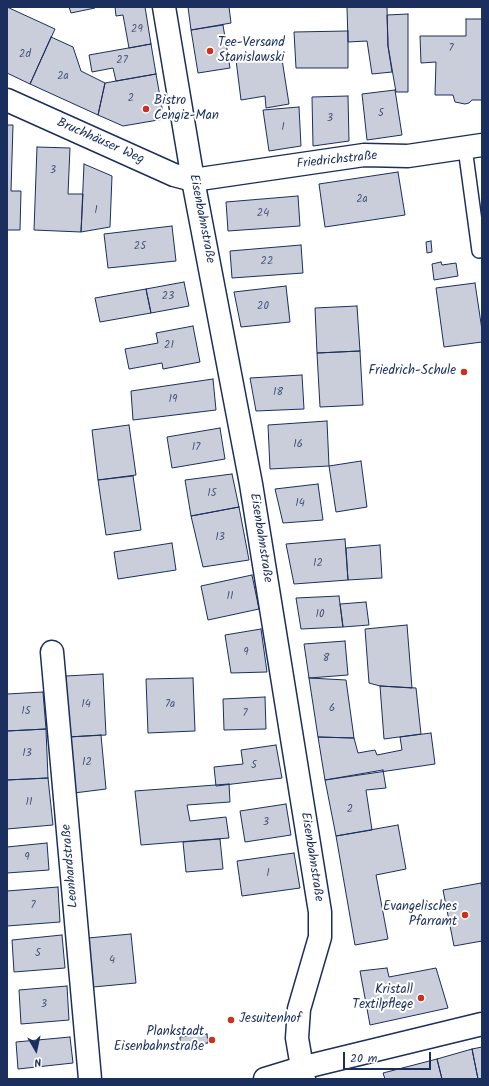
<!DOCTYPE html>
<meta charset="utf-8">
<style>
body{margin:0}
#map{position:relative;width:489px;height:1086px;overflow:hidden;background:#fff;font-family:Kalam,sans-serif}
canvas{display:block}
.frame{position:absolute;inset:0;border:8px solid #1b2f5e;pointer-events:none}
.north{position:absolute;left:16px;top:1030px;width:40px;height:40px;-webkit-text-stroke:3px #fff;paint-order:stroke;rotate:171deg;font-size:11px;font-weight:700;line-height:16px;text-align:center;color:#1b2f5e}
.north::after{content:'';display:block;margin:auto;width:14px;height:18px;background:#1b2f5e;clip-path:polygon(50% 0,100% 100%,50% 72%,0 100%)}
.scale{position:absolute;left:343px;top:1052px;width:88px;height:18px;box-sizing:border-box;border:2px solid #1b2f5e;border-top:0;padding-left:5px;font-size:12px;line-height:14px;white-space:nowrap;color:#1b2f5e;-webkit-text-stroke:3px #fff;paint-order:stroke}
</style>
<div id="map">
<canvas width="489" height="1086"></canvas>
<div class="frame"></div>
<div class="north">N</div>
<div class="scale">20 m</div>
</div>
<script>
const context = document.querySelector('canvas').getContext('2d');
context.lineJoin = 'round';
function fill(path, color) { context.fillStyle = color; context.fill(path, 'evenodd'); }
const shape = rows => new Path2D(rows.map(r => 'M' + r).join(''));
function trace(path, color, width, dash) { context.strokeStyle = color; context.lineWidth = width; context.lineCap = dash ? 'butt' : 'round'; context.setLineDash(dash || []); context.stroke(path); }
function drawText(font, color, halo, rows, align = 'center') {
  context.font = font + ' Kalam,sans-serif'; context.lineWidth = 4; context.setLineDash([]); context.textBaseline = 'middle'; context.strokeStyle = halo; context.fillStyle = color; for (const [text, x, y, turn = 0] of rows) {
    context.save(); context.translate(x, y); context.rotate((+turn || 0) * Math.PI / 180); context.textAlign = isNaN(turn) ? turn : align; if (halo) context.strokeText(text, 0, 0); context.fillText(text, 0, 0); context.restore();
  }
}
const building = shape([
 [7,7,55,29,30,84,7,73,7,7],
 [69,7,95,7,95,8,71,13,69,7],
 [115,7,145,7,151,44,129,48,123,15,116,16,115,7],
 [188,7,229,7,231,23,191,30,188,7],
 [347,7,387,7,388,46,392,72,372,74,367,41,348,42,347,7],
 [408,14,408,92,396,92,388,46,387,15,408,14],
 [466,19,482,19,482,100,472,100,469,103,465,104,455,102,453,95,435,95,436,62,421,63,420,36,466,36,466,19],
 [223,25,230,68,198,73,191,30,223,25],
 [348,31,348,68,296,68,294,32,348,31],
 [51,37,73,47,81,71,105,83,98,115,30,84,51,37],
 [151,44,156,74,116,81,113,68,92,72,89,55,151,44],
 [281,53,289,104,266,108,265,96,241,100,236,60,281,53],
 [156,74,164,119,123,126,98,115,105,83,156,74],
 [395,90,402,135,367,140,362,94,395,90],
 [348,96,349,141,313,146,312,97,348,96],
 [299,107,301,146,269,151,263,110,299,107],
 [7,125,13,125,11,191,21,191,20,230,7,230,7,125],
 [37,147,70,148,68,194,83,194,81,232,34,230,37,147],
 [84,164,112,176,110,227,81,232,84,164],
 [398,172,405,215,325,227,319,184,398,172],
 [298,196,300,226,228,231,226,202,298,196],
 [172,226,176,261,108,268,104,234,172,226],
 [431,241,432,252,427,253,426,242,431,241],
 [301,245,303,273,232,278,230,251,301,245],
 [441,262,442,265,456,263,458,276,434,280,432,264,441,262],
 [184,282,189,306,151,313,146,289,184,282],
 [475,283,482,330,482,342,444,347,436,288,475,283],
 [286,286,290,322,241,327,234,292,286,286],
 [146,289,151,313,100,322,95,298,146,289],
 [357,306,360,351,317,353,315,308,357,306],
 [193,326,200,362,163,369,162,363,129,369,125,349,158,343,156,333,193,326],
 [360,351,363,405,320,407,317,353,360,351],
 [302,375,304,409,256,411,250,378,302,375],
 [213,379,216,410,133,420,131,391,213,379],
 [327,421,329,466,270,469,268,425,327,421],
 [129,425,136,475,98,480,92,430,129,425],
 [220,428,225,459,172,468,167,437,220,428],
 [361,461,367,507,336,512,329,466,361,461],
 [232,474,239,507,191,516,185,480,232,474],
 [133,476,141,530,106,535,98,480,133,476],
 [318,484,323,520,283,523,275,489,318,484],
 [239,507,249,560,203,567,191,516,239,507],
 [345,539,348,580,294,584,286,544,345,539],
 [172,543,176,570,118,579,114,552,172,543],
 [380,545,382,578,348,580,346,548,380,545],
 [252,575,259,609,208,620,201,586,252,575],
 [339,596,343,627,301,629,296,598,339,596],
 [366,602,369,625,343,627,340,604,366,602],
 [407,625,412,688,380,686,369,683,365,629,407,625],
 [261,629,267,672,231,673,225,635,261,629],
 [345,641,348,675,309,678,304,644,345,641],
 [103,674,106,735,68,737,66,676,103,674],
 [193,678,195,731,148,733,146,679,193,678],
 [309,678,346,680,354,738,318,737,309,678],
 [380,686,416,688,421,734,384,739,380,686],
 [43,692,46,729,7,731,7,694,43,692],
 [265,697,266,729,224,730,223,699,265,697],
 [46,729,48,778,7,780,7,731,46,729],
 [431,733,435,764,325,780,318,737,354,738,358,753,375,750,377,755,402,750,400,737,431,733],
 [101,735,106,789,74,793,68,737,101,735],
 [276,745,282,778,216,786,214,767,243,764,241,750,276,745],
 [383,770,386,788,366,790,372,830,336,836,325,780,383,770],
 [48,778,53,825,7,829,7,780,48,778],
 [229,784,230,802,187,805,190,821,226,817,229,838,141,845,135,791,229,784],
 [286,804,291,835,245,842,240,811,286,804],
 [398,825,406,869,376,875,388,939,355,945,336,836,398,825],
 [220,839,223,869,186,872,183,842,220,839],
 [47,843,49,870,7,873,7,847,47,843],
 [294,853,300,888,242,896,237,861,294,853],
 [481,883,482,890,482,941,454,946,443,890,481,883],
 [58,887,60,922,7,926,7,891,58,887],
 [131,934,136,983,93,987,88,938,131,934],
 [62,935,65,968,14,972,12,940,62,935],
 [387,968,389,977,436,968,448,1008,370,1025,360,971,387,968],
 [67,986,69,1020,21,1024,19,990,67,986],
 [207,1034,208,1043,180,1046,180,1037,207,1034],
 [70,1037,73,1063,18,1069,16,1042,70,1037],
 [482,1047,482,1079,478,1079,472,1049,482,1047],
 [472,1049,478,1079,442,1079,437,1059,472,1049],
 [437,1059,442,1079,385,1079,383,1073,437,1059]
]);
fill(building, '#caceda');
trace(building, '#1b2f5e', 1);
const service = shape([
 [465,148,479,251]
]);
const minor = shape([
 [164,7,193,180],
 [7,100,174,175,193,180,364,155,408,156,482,145],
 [52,652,90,1079]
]);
const tertiary = shape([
 [193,180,251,484,320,912,320,937,299,1009,297,1038,304,1079],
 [265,1079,301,1068,482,1024]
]);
trace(service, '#1b2f5e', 16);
trace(minor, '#1b2f5e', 25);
trace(tertiary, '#1b2f5e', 25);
trace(service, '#fff', 13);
trace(minor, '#fff', 22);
trace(tertiary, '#fff', 22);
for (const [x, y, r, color] of [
 [210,51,4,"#c8321e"],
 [146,109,4,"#c8321e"],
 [464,372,4,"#c8321e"],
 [465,915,4,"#c8321e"],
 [421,998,4,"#c8321e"],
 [231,1020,4,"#c8321e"],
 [212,1040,4,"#c8321e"]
]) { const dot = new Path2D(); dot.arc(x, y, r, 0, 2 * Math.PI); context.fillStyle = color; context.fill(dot); trace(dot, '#fff', 1.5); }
drawText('11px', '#47577d', null, [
 ["29",137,30],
 ["7",451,49],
 ["2d",25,55],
 ["27",122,61],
 ["2a",63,77],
 ["2",131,99],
 ["5",381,114],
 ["3",330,119],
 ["1",283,128],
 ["3",53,171],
 ["2a",362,200],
 ["1",96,211],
 ["24",263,214],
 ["25",140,247],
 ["22",267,262],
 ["23",168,297],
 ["20",263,307],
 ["21",169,346],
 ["18",278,393],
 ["19",173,400],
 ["16",298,445],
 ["17",196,448],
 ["15",212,494],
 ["14",300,504],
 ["13",220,538],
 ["12",318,564],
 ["11",230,597],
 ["10",320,615],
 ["9",246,653],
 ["8",326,659],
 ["14",86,705],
 ["7a",170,705],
 ["6",332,709],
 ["15",26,712],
 ["7",245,714],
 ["13",27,754],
 ["12",87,763],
 ["5",254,766],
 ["11",29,803],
 ["2",350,810],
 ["3",266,823],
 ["9",27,858],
 ["1",268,874],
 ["7",33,906],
 ["5",38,954],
 ["4",112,961],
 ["3",44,1005]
]);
drawText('13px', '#1b2f5e', '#fff', [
 ["Tee-Versand",218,44,"left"],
 ["Stanislawski",218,59,"left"],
 ["Bistro",154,102,"left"],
 ["Cengiz-Man",154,117,"left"],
 ["Friedrich-Schule",456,372],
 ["Evangelisches",457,908],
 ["Pfarramt",457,923],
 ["Kristall",413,991],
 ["Textilpflege",413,1006],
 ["Jesuitenhof",239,1020,"left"],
 ["Plankstadt",204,1033],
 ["Eisenbahnstraße",204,1048]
], 'right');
drawText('13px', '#1b2f5e', '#fff', [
 ["Bruchhäuser Weg",100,142,24],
 ["Friedrichstraße",337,161,-6],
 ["Eisenbahnstraße",201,219,79],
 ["Eisenbahnstraße",260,538,81],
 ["Eisenbahnstraße",311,857,81],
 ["Leonhardstraße",71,866,-95]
]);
</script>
